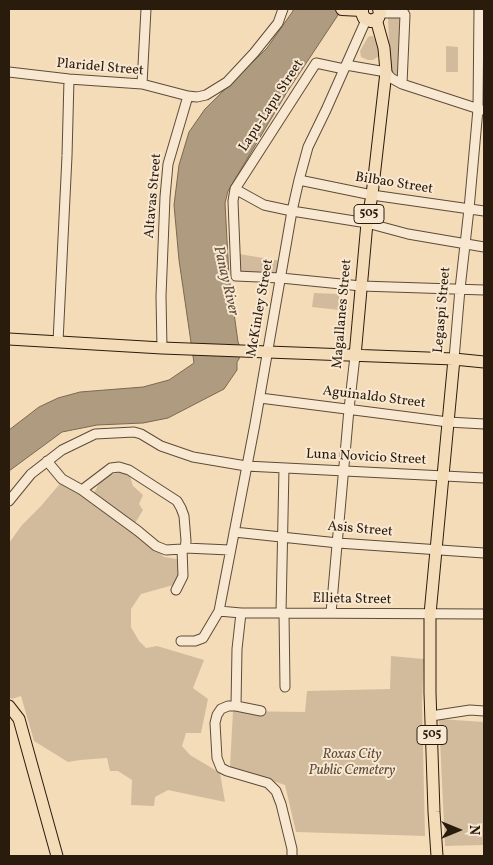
<!DOCTYPE html>
<style>
body{margin:0}
#map{position:relative;width:493px;height:865px;overflow:hidden;background:#f4dcb9;font-family:Vollkorn,serif}
canvas{display:block}
.frame{position:absolute;inset:0;border:10px solid #2a1c0d;pointer-events:none}
.north{position:absolute;left:433px;top:805px;width:50px;height:50px;-webkit-text-stroke:4px #f8e8d2;paint-order:stroke;rotate:90deg;font-size:14px;font-weight:700;line-height:20px;text-align:center;color:#2a1c0d}
.north::after{content:'';display:block;margin:auto;width:18px;height:22px;background:#2a1c0d;clip-path:polygon(50% 0,100% 100%,50% 72%,0 100%)}
</style>
<div id="map">
<canvas width="493" height="865"></canvas>
<div class="frame"></div>
<div class="north">N</div>
</div>
<script>
const context = document.querySelector('canvas').getContext('2d');
context.lineJoin = 'round';
function fill(path, color) { context.fillStyle = color; context.fill(path, 'evenodd'); }
const shape = rows => new Path2D(rows.map(r => 'M' + r).join(''));
function trace(path, color, width, dash) { context.strokeStyle = color; context.lineWidth = width; context.lineCap = dash ? 'butt' : 'round'; context.setLineDash(dash || []); context.stroke(path); }
function drawText(font, color, halo, rows, align = 'center') {
  context.font = font + ' Vollkorn,serif'; context.lineWidth = 4; context.setLineDash([]); context.textBaseline = 'middle'; context.strokeStyle = halo; context.fillStyle = color; for (const [text, x, y, turn = 0] of rows) {
    context.save(); context.translate(x, y); context.rotate((+turn || 0) * Math.PI / 180); context.textAlign = isNaN(turn) ? turn : align; if (halo) context.strokeText(text, 0, 0); context.fillText(text, 0, 0); context.restore();
  }
}
fill(shape([
 [403,15,400,75,390,73,388,16],
 [371,36,373,36,375,40,379,51,379,56,373,60,368,60,361,57,360,51,368,37],
 [446,46,458,47,458,72,446,72],
 [239,254,281,261,278,280,241,280],
 [314,293,339,294,339,310,312,307],
 [128,470,133,486,143,495,139,504,143,510,134,525,94,493,100,481,110,475],
 [63,480,151,544,164,557,183,560,184,582,141,594,131,609,131,627,139,641,146,648,157,646,204,660,193,688,208,699,201,733,186,733,182,746,190,755,220,773,225,802,168,790,155,797,154,806,131,805,132,780,118,771,110,771,107,758,80,760,68,762,34,741,21,696,12,699,9,697,9,543,22,525,41,506],
 [391,656,424,659,422,703,425,836,296,832,285,785,230,767,233,711,305,712,307,691,390,689],
 [439,719,484,722,484,845,445,846]
]), '#d2bb9c');
const water = shape([
 [293,9,342,9,287,92,228,191,225,203,229,277,238,342,241,350,239,359,237,362,237,370,224,389,168,418,143,423,97,425,62,432,9,471,9,430,39,407,58,398,80,392,143,387,169,380,194,363,179,260,174,205,179,165,189,132,205,109,267,48,293,11,293,9]
]);
fill(water, '#af9b7f');
trace(water, '#7a6851', 1);
const minor = shape([
 [380,13,404,13,405,15,402,84],
 [346,65,386,72,391,78,402,84,482,110],
 [344,69,316,63,235,189,233,201,236,276,281,278,361,286,484,290],
 [9,72,69,79,142,84,188,96,197,97,206,95,227,82,254,53,278,23,283,9],
 [142,84,146,9],
 [299,180,372,195,484,211],
 [235,189,264,205,292,211,367,223,408,234,484,247],
 [58,342,67,156,69,79],
 [162,348,161,296,165,197,168,164,188,96],
 [454,359,460,289,469,209,478,109,479,9],
 [260,398,448,422,484,424],
 [47,461,62,479,82,490,138,531,156,546,166,550,182,549,185,548,186,541,184,516,181,508,177,501,129,470,119,467,111,468,82,490],
 [9,501,31,474,62,450,95,434,134,432,141,434,161,446,193,457,246,466,484,478],
 [234,532,338,543,484,553],
 [185,548,230,550],
 [176,590,183,576,182,549],
 [219,611,241,613,284,613,484,614],
 [281,613,284,468],
 [284,613,285,687],
 [331,613,349,409,355,356],
 [181,641,195,641,203,638,219,611,255,424,292,211,299,180,308,147,326,110,366,20],
 [236,706,237,649,241,613],
 [261,711,236,706,228,706,221,709,217,715,215,723,217,758,221,768,227,771,268,783,276,791,281,804,292,849,292,856],
 [431,716,470,710,484,711]
]);
const major = shape([
 [9,339,162,348,454,359,484,362],
 [355,356,367,223,372,195,386,72,384,48,376,19],
 [9,706,19,719,57,856],
 [437,856,434,812,430,693,430,614,454,359]
]);
const highway = shape([
 [342,9,362,10],
 [362,9,362,13,364,18,371,21,378,18,380,13,379,9]
]);
trace(minor, '#5c4c38', 11);
trace(major, '#2a1c0d', 13);
trace(highway, '#2a1c0d', 14);
trace(minor, '#f8e8d2', 9);
trace(major, '#f4dcb9', 11);
trace(highway, '#f4dcb9', 12);
for (const [x, y, w] of [
 [369,214,30],
 [432,735,30]
]) { const box = new Path2D(); box.roundRect(x - w / 2, y - 9.5, w, 19, 4); context.fillStyle = '#f8e8d2'; context.fill(box); trace(box, '#2a1c0d', 1); }
drawText('bold 12px', '#2a1c0d', null, [
 ["505",369,214],
 ["505",432,735]
]);
drawText('14px', '#2a1c0d', '#f8e8d2', [
 ["Plaridel Street",100,68,5],
 ["Lapu-Lapu Street",272,106,-57],
 ["Bilbao Street",394,184,9],
 ["Altavas Street",154,196,-85],
 ["McKinley Street",261,308,-80],
 ["Legaspi Street",443,310,-85],
 ["Magallanes Street",343,314,-85],
 ["Aguinaldo Street",374,398,7],
 ["Luna Novicio Street",366,458,3],
 ["Asis Street",360,530,5],
 ["Ellieta Street",352,600,1]
]);
drawText('italic 14px', '#5c4c38', '#f8e8d2', [
 ["Roxas City",352,755],
 ["Public Cemetery",352,771]
]);
drawText('italic 15px', '#5f4f3b', '#f8e8d2', [
 ["Panay River",225,281,77]
]);
</script>
